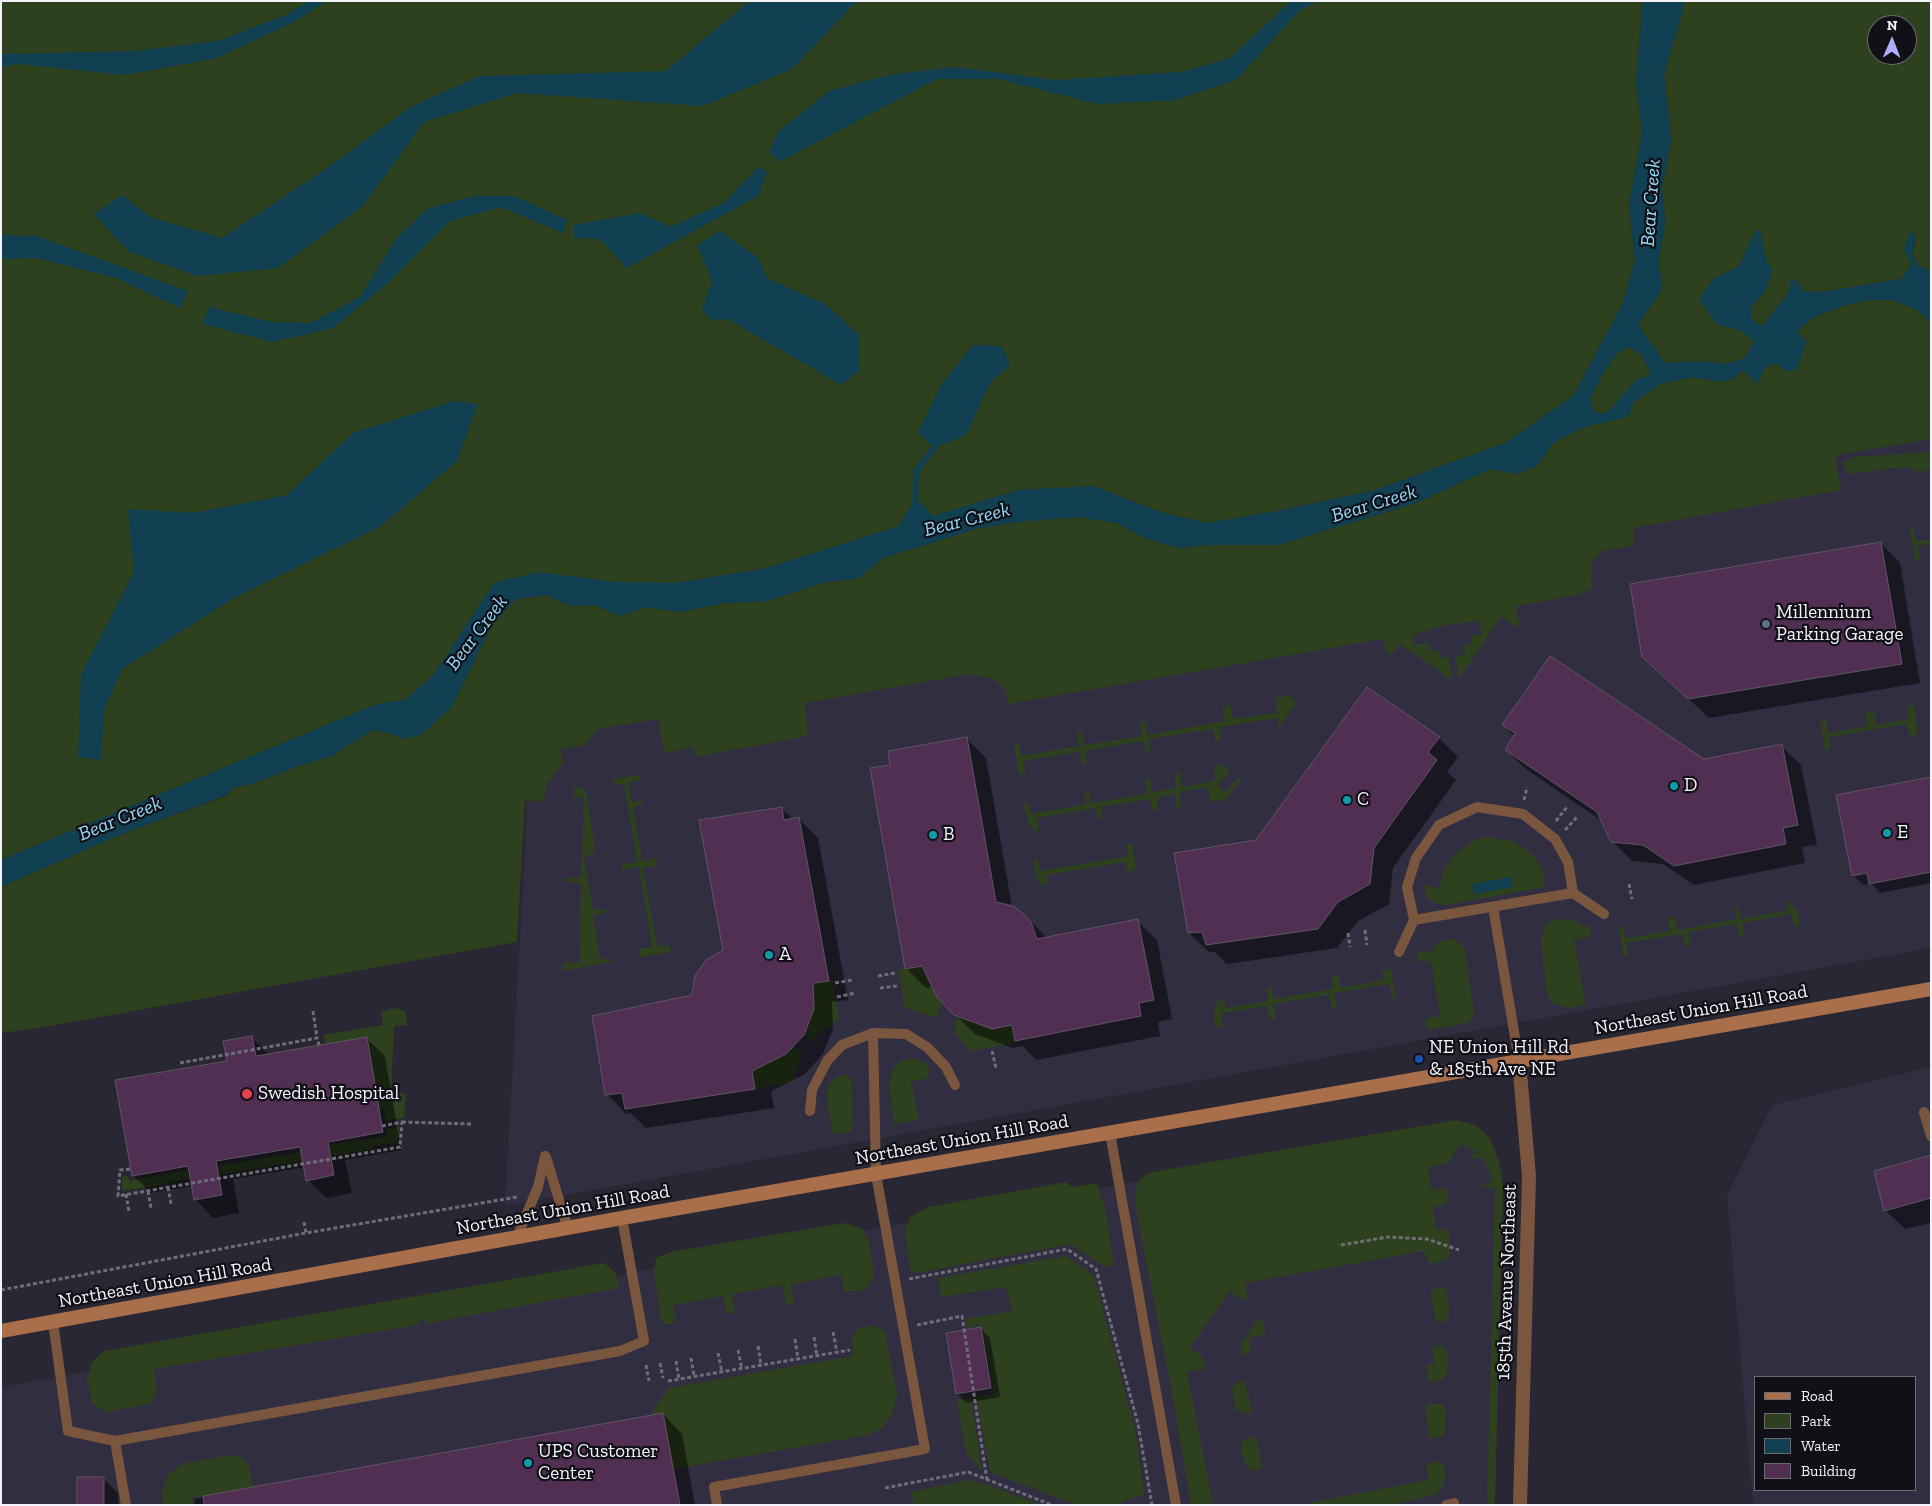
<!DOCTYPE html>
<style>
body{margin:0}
#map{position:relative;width:1932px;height:1506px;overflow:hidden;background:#282733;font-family:"Zilla Slab",serif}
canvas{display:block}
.frame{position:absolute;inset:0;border:2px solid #f4f3fb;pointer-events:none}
.legend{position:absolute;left:1754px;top:1376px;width:162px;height:115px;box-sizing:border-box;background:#111016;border:1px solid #6c6b72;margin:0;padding:6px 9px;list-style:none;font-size:15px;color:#f4f3fb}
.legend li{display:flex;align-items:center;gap:10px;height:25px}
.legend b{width:25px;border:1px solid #6c6b72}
.north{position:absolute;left:1867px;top:15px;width:50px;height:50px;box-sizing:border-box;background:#111016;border:1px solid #6c6b72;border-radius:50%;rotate:1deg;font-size:14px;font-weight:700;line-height:20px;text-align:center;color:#f4f3fb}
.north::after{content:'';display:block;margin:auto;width:18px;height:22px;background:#adaffb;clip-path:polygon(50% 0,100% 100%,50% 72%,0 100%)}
</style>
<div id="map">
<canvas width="1932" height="1506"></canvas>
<div class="frame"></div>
<ul class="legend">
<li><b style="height:6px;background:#a96e4a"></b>Road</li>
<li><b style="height:14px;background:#2e411e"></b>Park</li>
<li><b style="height:14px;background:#104052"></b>Water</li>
<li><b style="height:14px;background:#502f53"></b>Building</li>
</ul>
<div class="north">N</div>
</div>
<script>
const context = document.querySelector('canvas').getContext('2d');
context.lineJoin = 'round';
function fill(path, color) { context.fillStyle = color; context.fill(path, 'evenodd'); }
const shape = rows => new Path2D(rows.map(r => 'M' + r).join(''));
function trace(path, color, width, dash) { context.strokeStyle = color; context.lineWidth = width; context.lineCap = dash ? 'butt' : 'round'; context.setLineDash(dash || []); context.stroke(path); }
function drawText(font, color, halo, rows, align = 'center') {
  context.font = font + ' "Zilla Slab",serif'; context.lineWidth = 4.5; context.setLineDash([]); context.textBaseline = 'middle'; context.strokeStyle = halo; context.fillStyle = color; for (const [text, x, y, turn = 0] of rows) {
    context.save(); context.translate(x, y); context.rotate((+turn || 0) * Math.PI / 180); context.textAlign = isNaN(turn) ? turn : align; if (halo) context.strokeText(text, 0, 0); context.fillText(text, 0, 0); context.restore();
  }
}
fill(shape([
 [1931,433,1931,948,505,1206,531,736],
 [1931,1067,1931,1505,1753,1505,1727,1195,1772,1105],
 [1756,1377,1916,1377,1916,1490,1756,1490],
 [1459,1123,1486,1140,1498,1179,1493,1505,1,1505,1,1387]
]), '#302e40');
fill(shape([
 [1,1,1643,1,1636,81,1642,133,1629,204,1635,261,1622,305,1573,396,1505,443,1450,463,1372,491,1272,512,1206,523,1160,512,1093,486,1019,490,763,569,674,583,494,583,435,673,405,700,377,704,1,860],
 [1683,1,1931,1,1931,272,1918,265,1912,254,1916,239,1909,234,1912,264,1901,279,1823,292,1803,291,1795,280,1789,292,1762,326,1751,319,1751,308,1766,289,1766,261,1760,231,1739,266,1713,279,1716,324,1740,330,1755,342,1745,358,1725,364,1700,361,1665,363,1638,325,1662,290,1659,260,1665,223,1662,188,1671,140,1664,74,1683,9],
 [1877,25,1907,25,1907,55,1877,55],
 [1869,300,1893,300,1912,308,1931,312,1931,439,1835,455,1841,490,1633,528,1633,546,1602,551,1591,564,1592,589,1577,595,1516,606,1520,624,1515,627,1501,616,1459,679,1455,656,1465,654,1463,646,1472,643,1470,635,1482,634,1479,621,1445,625,1413,635,1414,645,1429,643,1430,651,1438,650,1440,658,1449,657,1452,680,1400,644,1392,654,1387,654,1383,639,1008,704,1006,691,994,679,969,674,805,703,808,736,695,757,693,747,664,753,658,719,598,729,585,745,561,749,563,763,548,783,543,801,525,801,517,942,39,1028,1,1033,1,887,117,836,226,796,234,787,251,784,296,767,332,756,372,730,395,735,404,739,451,708,492,625,516,599,547,595,571,606,593,605,621,616,646,607,679,612,726,603,767,601,821,583,859,578,883,558,975,529,1017,522,1077,517,1117,523,1145,538,1178,548,1209,545,1278,545,1416,503,1490,469,1516,474,1537,466,1553,443,1584,427,1609,421,1647,391,1660,384,1692,377,1723,382,1734,378,1743,370,1749,377,1775,363,1786,371,1801,339,1796,332,1812,318,1845,305],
 [1629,347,1641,354,1651,374,1628,398,1603,414,1595,412,1590,399,1601,377,1617,353],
 [1931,452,1931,469,1920,472,1904,467,1848,474,1842,463,1854,457],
 [1910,529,1914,529,1916,541,1931,539,1931,544,1917,546,1920,559,1915,560],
 [1286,696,1292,697,1296,703,1279,727,1277,718,1219,727,1221,739,1216,741,1213,729,1149,739,1151,751,1145,751,1143,741,1085,751,1087,763,1082,764,1079,752,1023,761,1025,774,1019,775,1014,744,1019,743,1021,756,1079,746,1077,733,1082,732,1084,745,1142,736,1140,722,1145,722,1147,735,1225,721,1223,706,1230,704,1233,719,1277,713,1275,698],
 [1914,705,1918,734,1911,737,1906,724,1829,737,1831,750,1825,751,1820,721,1826,720,1829,733,1868,726,1865,713,1874,711,1877,725,1908,719,1907,706],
 [1221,764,1230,770,1218,785,1226,792,1238,777,1241,779,1226,800,1211,802,1207,787,1179,792,1181,807,1177,808,1175,794,1157,798,1158,810,1153,811,1150,799,1101,807,1102,818,1098,819,1095,808,1037,818,1039,831,1033,830,1028,823,1024,803,1028,802,1031,814,1086,804,1084,791,1089,791,1091,803,1147,794,1145,779,1150,778,1152,792,1176,788,1175,774,1180,772,1182,787,1215,781,1214,766],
 [639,775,640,780,628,782,632,802,642,800,643,804,633,807,642,861,656,858,658,865,643,868,657,946,669,945,671,952,640,957,639,949,652,947,639,867,622,870,622,864,637,862,624,784,614,785,613,779],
 [578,787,583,788,586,792,595,848,593,854,584,856,593,910,605,909,606,913,593,915,600,959,610,958,611,962,563,971,563,963,579,963,581,884,566,882,566,877,581,878,584,798,573,797,573,789],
 [1487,837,1513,841,1526,849,1536,859,1544,871,1544,887,1446,905,1434,903,1427,898,1424,887,1426,885,1439,889,1443,872,1454,854,1476,840],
 [1132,843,1136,866,1133,871,1128,872,1125,862,1047,875,1048,885,1043,886,1037,881,1033,860,1038,859,1040,871,1128,856,1126,844],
 [1786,899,1797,910,1800,923,1798,926,1794,926,1791,914,1742,923,1744,936,1739,937,1736,924,1688,932,1690,946,1685,947,1682,934,1626,943,1628,956,1624,957,1619,926,1623,925,1626,938,1670,931,1668,918,1675,917,1678,930,1737,919,1734,907,1738,906,1741,919,1788,910],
 [1557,919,1572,920,1584,927,1587,924,1591,932,1590,937,1574,940,1586,1005,1569,1008,1554,1004,1547,995,1541,941,1545,924],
 [1455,939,1465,948,1474,1014,1469,1023,1427,1030,1425,1019,1440,1016,1431,961,1416,961,1417,956,1420,951,1431,953,1438,942],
 [922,966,937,997,942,1003,936,1018,905,1008,898,970],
 [1391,969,1396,997,1393,1000,1389,984,1334,993,1337,1008,1332,1009,1329,995,1273,1004,1276,1019,1271,1020,1267,1006,1221,1013,1223,1026,1217,1027,1214,1023,1215,1005,1220,999,1224,998,1226,1008,1268,1001,1266,988,1271,987,1274,999,1333,989,1331,977,1338,976,1341,988,1384,980,1382,970],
 [833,980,839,1019,812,1040,804,1035,814,1009,813,983],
 [394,1008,405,1011,408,1025,394,1026,391,1092,406,1094,404,1118,386,1121,384,1108,379,1108,367,1037,325,1044,324,1035,383,1025,381,1012],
 [958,1016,992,1029,1012,1025,1016,1043,970,1051,956,1034,954,1023],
 [793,1046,802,1053,793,1082,755,1089,752,1071,786,1055],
 [914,1058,927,1064,930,1071,926,1079,911,1081,919,1120,894,1124,889,1083,892,1071,901,1061],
 [846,1074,851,1079,852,1131,833,1135,826,1095,830,1083,837,1077],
 [1456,1120,1475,1125,1489,1137,1499,1161,1503,1185,1495,1505,1487,1505,1495,1188,1480,1187,1493,1181,1483,1158,1470,1159,1476,1151,1460,1144,1449,1163,1428,1167,1431,1190,1446,1188,1448,1199,1444,1205,1433,1207,1436,1229,1444,1229,1450,1234,1450,1252,1448,1258,1438,1263,1429,1263,1424,1251,1245,1283,1247,1297,1243,1301,1230,1291,1190,1347,1203,1358,1205,1369,1187,1372,1213,1505,1191,1505,1173,1398,1135,1203,1137,1184,1147,1173],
 [399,1126,398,1144,392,1145,392,1143,373,1146,373,1149,331,1156,329,1145,387,1136,386,1129],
 [301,1152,303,1161,218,1175,217,1166],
 [188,1170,190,1180,187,1181,186,1179,169,1182,169,1184,122,1191,122,1177,128,1176,129,1181],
 [1066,1182,1072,1187,1097,1183,1105,1207,1114,1266,1104,1267,1071,1244,916,1273,910,1269,905,1230,910,1217,928,1207],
 [845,1223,862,1229,869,1241,874,1274,872,1281,866,1290,844,1292,841,1275,791,1284,794,1303,786,1304,782,1285,732,1294,735,1313,727,1314,723,1296,673,1305,676,1320,672,1324,665,1324,660,1316,654,1270,656,1258,671,1252],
 [1066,1256,1094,1276,1136,1433,1144,1495,1125,1500,1121,1505,1077,1505,990,1472,976,1396,994,1394,982,1325,966,1328,965,1319,1012,1311,1006,1287,941,1297,938,1278],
 [604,1263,616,1273,619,1288,429,1323,423,1320,419,1321,418,1325,154,1369,157,1392,150,1404,106,1412,92,1403,87,1379,92,1362,104,1351],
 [1436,1288,1444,1288,1448,1294,1449,1316,1446,1321,1439,1323,1435,1320,1431,1292],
 [1260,1320,1263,1321,1265,1335,1249,1338,1251,1350,1248,1355,1243,1356,1240,1345,1256,1321],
 [871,1325,885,1331,897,1394,893,1414,882,1428,868,1435,673,1469,663,1413,654,1415,653,1409,669,1388,853,1356,851,1340,857,1329],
 [1435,1346,1442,1346,1448,1352,1447,1374,1442,1380,1432,1382,1428,1379,1426,1365,1434,1364,1432,1349],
 [1244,1380,1252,1410,1249,1414,1236,1410,1234,1402,1232,1390,1235,1384],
 [971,1397,982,1471,966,1453,957,1400],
 [1437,1403,1443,1405,1446,1411,1445,1431,1443,1436,1435,1438,1429,1437,1425,1409,1427,1405],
 [1254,1436,1257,1439,1262,1465,1259,1470,1252,1471,1245,1464,1241,1452,1242,1441],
 [225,1456,239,1456,249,1465,253,1487,192,1498,193,1505,164,1505,161,1495,168,1475,181,1464],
 [1438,1461,1444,1466,1446,1474,1442,1489,1435,1495,1391,1505,1298,1505,1428,1480,1426,1466,1430,1462],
 [967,1480,983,1483,1041,1505,913,1505,912,1492]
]), '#2e411e');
fill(shape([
 [309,1,327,1,294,22,217,58,125,75,18,64,1,67,1,54,136,51,217,41,286,15],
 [752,1,857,1,792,69,703,106,517,93,424,122,363,206,278,268,197,276,128,251,94,214,122,195,150,217,222,238,327,168,411,107,480,76,666,71,746,4],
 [1291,1,1319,1,1299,11,1236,80,1175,100,1098,104,998,79,937,79,779,162,769,152,778,132,829,91,889,75,954,67,1056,80,1181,72,1230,58],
 [1643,1,1683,1,1683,9,1664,74,1671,140,1662,188,1665,223,1659,260,1662,290,1638,325,1665,363,1700,361,1725,364,1745,358,1754,341,1740,330,1716,324,1699,299,1713,279,1739,266,1756,230,1760,230,1766,261,1773,269,1766,289,1751,308,1751,319,1762,326,1789,292,1790,282,1795,279,1803,291,1822,292,1901,279,1912,264,1904,249,1909,234,1916,232,1912,254,1918,265,1931,272,1931,312,1912,308,1893,300,1869,300,1845,305,1812,318,1797,332,1807,342,1796,370,1786,371,1775,363,1765,368,1757,384,1743,370,1734,378,1723,382,1692,377,1660,384,1634,402,1628,417,1584,427,1553,443,1537,466,1516,474,1490,469,1416,503,1278,545,1209,545,1178,548,1145,538,1117,523,1077,517,1017,522,975,529,883,558,859,578,821,583,767,601,726,603,679,612,646,607,621,616,593,605,571,606,547,595,516,599,492,625,451,708,422,734,404,739,395,735,372,730,332,756,296,767,251,784,234,787,226,795,117,836,1,887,1,860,377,704,405,700,435,673,494,583,538,572,616,582,674,583,763,569,899,526,913,502,920,502,933,516,1019,490,1093,486,1160,512,1206,523,1272,512,1372,491,1505,443,1573,396,1622,305,1635,261,1629,204,1642,133,1636,81],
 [1629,347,1641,354,1651,374,1628,398,1603,414,1595,412,1590,399,1601,377,1617,353],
 [758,167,767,172,758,196,627,268,600,239,574,238,574,225,640,213,671,227,725,202],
 [473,196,514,196,567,220,563,233,501,207,450,221,387,284,333,328,273,342,202,324,209,307,272,322,310,323,360,297,396,239,427,209],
 [720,231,757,257,767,278,825,304,859,335,859,371,841,385,728,319,711,320,702,310,712,281,697,245],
 [1,235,37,236,188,291,180,308,116,278,37,258,1,259],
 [973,345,1002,346,1010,366,991,381,966,435,934,448,918,433,941,385],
 [454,401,478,404,457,461,381,526,232,599,122,669,104,710,101,760,78,757,81,675,134,572,128,509,193,513,287,495,353,433],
 [1511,877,1513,887,1474,894,1472,884]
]), '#104052');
fill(shape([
 [1881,543,1900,563,1920,683,1709,718,1643,656],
 [1503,725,1704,760,1781,746,1801,765,1817,845,1802,847,1805,863,1694,885,1663,864,1632,861,1612,841,1602,821,1526,769,1506,750,1514,736],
 [1439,738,1458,757,1447,772,1456,780,1393,868,1389,904,1358,921,1337,948,1227,964,1215,952,1209,952,1189,933,1256,841],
 [967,739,986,758,1012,907,1024,914,1047,938,1137,921,1157,940,1172,1019,1158,1022,1160,1036,1036,1060,1023,1046,1013,1048,975,1034,955,1014,933,986,926,988,906,968,891,766],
 [1931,778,1931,883,1880,893,1871,883,1863,885,1853,875],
 [781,808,793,819,798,818,818,838,848,1000,832,1002,833,1029,823,1054,805,1074,771,1091,774,1108,646,1128,631,1113,626,1114,607,1094,693,996,724,951],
 [251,1037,269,1055,366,1038,385,1056,401,1150,345,1160,352,1193,326,1198,308,1180,305,1167,233,1179,239,1213,213,1218,195,1199,193,1186,151,1193,133,1175],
 [1931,1157,1931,1223,1905,1229,1885,1210],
 [981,1329,990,1338,1000,1397,966,1403,957,1393],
 [663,1414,682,1434,695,1505,195,1505,194,1499],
 [103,1478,118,1493,118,1505,79,1505]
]), '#0007');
trace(shape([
 [1917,306,1931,319],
 [1614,410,1638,382,1651,379],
 [915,510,916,471,934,448]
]), '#104052', 6);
const building = shape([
 [1881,542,1902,664,1688,699,1642,657,1630,584,1881,542],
 [1550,656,1704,759,1782,744,1798,825,1783,828,1786,844,1674,866,1643,845,1611,842,1597,812,1505,750,1515,733,1502,725,1550,656],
 [1367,687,1440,737,1428,752,1437,760,1374,848,1370,884,1338,902,1318,929,1206,945,1202,932,1188,933,1174,853,1256,840,1367,687],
 [967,737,996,902,1013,906,1024,914,1031,922,1037,939,1138,919,1154,1000,1139,1003,1141,1016,1015,1041,1012,1025,992,1029,954,1015,937,997,922,966,905,969,870,768,890,765,888,751,967,737],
 [1931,777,1931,872,1869,884,1867,873,1852,876,1836,795,1931,777],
 [782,807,784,820,799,817,829,981,813,983,814,1009,804,1035,786,1054,752,1071,755,1089,625,1109,622,1093,605,1095,592,1016,692,995,695,976,706,960,723,950,699,820,782,807],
 [252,1036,256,1056,367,1037,383,1132,328,1142,334,1175,306,1181,300,1147,216,1161,222,1195,194,1200,188,1166,132,1176,115,1080,227,1061,223,1041,252,1036],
 [1931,1155,1931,1198,1884,1211,1874,1171,1931,1155],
 [981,1327,991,1388,956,1394,946,1333,981,1327],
 [663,1413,680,1505,204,1505,203,1496,663,1413],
 [77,1477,104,1477,104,1505,77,1505,77,1477]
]);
fill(building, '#502f53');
trace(building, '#605561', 1);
trace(shape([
 [1524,800,1527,787],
 [1556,821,1567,807],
 [1565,830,1577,817],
 [1629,884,1632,899],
 [1365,930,1367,945],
 [1348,933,1350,947],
 [878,976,895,973],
 [835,983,852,980],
 [880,988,897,986],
 [837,997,855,993],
 [313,1011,317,1038],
 [992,1051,996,1068],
 [180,1063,317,1038,319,1045],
 [402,1122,471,1124],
 [130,1169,120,1170,118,1196,400,1147,402,1122,382,1126],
 [168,1187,171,1204],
 [148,1191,151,1208],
 [126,1194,129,1212],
 [304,1222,306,1233],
 [1341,1245,1388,1237,1427,1239,1459,1250],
 [909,1279,1067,1249,1096,1269,1138,1424,1152,1505],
 [1,1290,306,1233,517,1197],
 [917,1325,962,1316,987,1480],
 [833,1332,837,1353],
 [814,1337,817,1356],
 [795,1339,798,1359],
 [758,1346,761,1365],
 [738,1350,742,1369],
 [718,1353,722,1372],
 [691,1358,694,1376],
 [676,1361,679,1379],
 [660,1363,663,1378],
 [646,1365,649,1381],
 [668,1381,850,1350],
 [885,1488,968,1472,1052,1505]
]), '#6f6e78', 3, [4, 2.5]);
trace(shape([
 [1493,907,1519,1061],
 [1414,920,1573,893,1604,914],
 [1399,952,1414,920,1407,887,1416,858,1439,825,1477,807,1523,814,1555,839,1568,862,1573,893],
 [810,1111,812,1090,827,1061,842,1045,873,1033,906,1034,927,1047,946,1067,955,1085],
 [1924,1112,1931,1136],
 [1110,1133,1176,1505],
 [546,1157,568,1229],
 [516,1239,538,1187,545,1156],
 [53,1322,68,1431,115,1441],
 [126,1505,115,1441,620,1351,644,1341,622,1218],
 [717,1505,714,1487,925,1449,876,1174,873,1033],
 [1446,1505,1454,1503]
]), '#7b563f', 10);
trace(shape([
 [1519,1061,1529,1176,1520,1505]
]), '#7b563f', 14);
trace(shape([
 [1,1331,622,1218,1931,989]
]), '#a96e4a', 14);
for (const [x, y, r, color] of [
 [1766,624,5,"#5c6f8a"],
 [1674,786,5,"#0f9aa8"],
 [1347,800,5,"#0f9aa8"],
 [1887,833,5,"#0f9aa8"],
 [933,835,5,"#0f9aa8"],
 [769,955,5,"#0f9aa8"],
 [1419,1059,5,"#1a4fb4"],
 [247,1094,6,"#e0444e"],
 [528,1463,5,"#0f9aa8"]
]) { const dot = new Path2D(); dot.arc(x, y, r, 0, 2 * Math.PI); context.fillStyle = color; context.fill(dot); trace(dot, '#111016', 2); }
drawText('19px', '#f4f3fb', '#111016', [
 ["Millennium",1776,613],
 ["Parking Garage",1776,635],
 ["D",1684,786],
 ["C",1357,800],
 ["E",1897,833],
 ["B",943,835],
 ["A",779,955],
 ["NE Union Hill Rd",1429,1048],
 ["& 185th Ave NE",1429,1070],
 ["Swedish Hospital",258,1094],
 ["UPS Customer",538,1452],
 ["Center",538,1474]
], 'left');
drawText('19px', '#f4f3fb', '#111016', [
 ["Northeast Union Hill Road",1701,1010,-10],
 ["Northeast Union Hill Road",962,1140,-10],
 ["Northeast Union Hill Road",563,1210,-10],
 ["185th Avenue Northeast",1507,1282,-88],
 ["Northeast Union Hill Road",165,1283,-10]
]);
drawText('italic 20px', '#93d9f8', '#111016', [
 ["Bear Creek",1651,203,-86],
 ["Bear Creek",1374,504,-17],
 ["Bear Creek",967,520,-14],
 ["Bear Creek",477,633,-53],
 ["Bear Creek",120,819,-22]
]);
</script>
